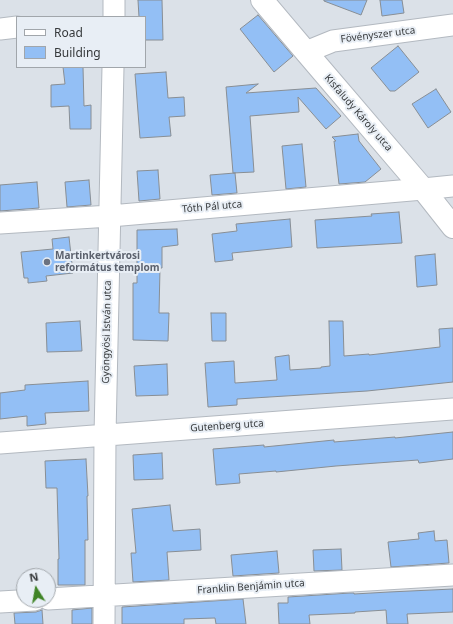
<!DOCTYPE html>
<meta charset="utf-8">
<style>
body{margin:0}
#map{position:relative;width:453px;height:624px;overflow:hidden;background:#dbe1e8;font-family:"Noto Sans",sans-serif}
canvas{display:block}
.legend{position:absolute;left:16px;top:16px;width:130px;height:52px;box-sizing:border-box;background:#e8eef5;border:1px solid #a1a6ab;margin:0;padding:5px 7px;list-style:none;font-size:12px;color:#36393b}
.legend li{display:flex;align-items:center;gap:8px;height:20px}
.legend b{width:20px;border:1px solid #a1a6ab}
.north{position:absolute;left:16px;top:568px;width:40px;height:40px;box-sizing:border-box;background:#e8eef5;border:1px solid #a1a6ab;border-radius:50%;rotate:349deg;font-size:11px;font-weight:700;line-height:16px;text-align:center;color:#36393b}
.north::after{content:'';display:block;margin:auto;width:14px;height:18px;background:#408427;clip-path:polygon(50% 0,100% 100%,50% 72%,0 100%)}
</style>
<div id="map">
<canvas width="453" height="624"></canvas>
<ul class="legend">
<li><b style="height:5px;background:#fff"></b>Road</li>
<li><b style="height:11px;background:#93bff5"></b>Building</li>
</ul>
<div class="north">N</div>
</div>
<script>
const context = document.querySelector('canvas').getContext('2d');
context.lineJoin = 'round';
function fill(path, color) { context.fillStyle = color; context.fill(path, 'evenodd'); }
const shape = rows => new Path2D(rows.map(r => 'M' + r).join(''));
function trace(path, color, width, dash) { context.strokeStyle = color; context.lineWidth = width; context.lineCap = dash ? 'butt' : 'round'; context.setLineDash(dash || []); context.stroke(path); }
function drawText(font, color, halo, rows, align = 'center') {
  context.font = font + ' "Noto Sans",sans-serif'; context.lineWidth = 4; context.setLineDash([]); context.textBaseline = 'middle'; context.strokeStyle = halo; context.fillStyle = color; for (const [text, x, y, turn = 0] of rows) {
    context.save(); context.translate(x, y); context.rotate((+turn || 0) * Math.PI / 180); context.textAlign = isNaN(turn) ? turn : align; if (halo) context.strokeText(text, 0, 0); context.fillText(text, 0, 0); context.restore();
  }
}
const building = shape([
 [138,0,162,0,163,40,145,40,145,17,139,17,138,0],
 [324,0,367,0,361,15,324,1,324,0],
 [380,0,402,0,404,13,382,16,380,0],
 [258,15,293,56,274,72,240,29,258,15],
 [398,46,419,72,395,91,390,91,371,68,398,46],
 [63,67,83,67,84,106,91,105,91,129,70,129,69,106,51,107,51,85,65,84,63,67],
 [166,72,168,98,184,97,185,116,169,117,171,136,140,138,135,74,166,72],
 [258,84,246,93,316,88,341,116,326,129,298,97,299,112,250,116,254,172,233,173,226,87,258,84],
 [436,89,451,112,428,128,412,104,436,89],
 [358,134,359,141,381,169,365,182,339,184,334,141,336,141,332,137,358,134],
 [302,144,306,187,286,189,282,146,302,144],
 [158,170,160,199,139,201,137,171,158,170],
 [235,173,237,193,212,195,210,175,235,173],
 [89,180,91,205,67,207,65,182,89,180],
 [37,182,39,208,0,211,0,185,37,182],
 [399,212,402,243,317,248,315,220,372,216,371,214,399,212],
 [290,219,292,247,232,253,233,260,215,262,212,234,237,231,236,224,290,219],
 [177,229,178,245,162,247,162,268,160,268,159,313,169,313,168,341,133,340,133,283,137,283,137,230,177,229],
 [69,237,73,273,46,276,47,281,28,283,28,278,24,278,21,252,53,249,52,239,69,237],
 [435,254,437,285,417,287,415,256,435,254],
 [211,313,226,313,226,341,212,341,211,313],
 [80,321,82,351,47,352,46,323,80,321],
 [329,321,343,321,344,356,369,354,369,355,440,347,439,329,453,328,453,382,367,391,237,399,237,405,208,407,205,363,234,361,235,383,277,380,275,357,289,355,290,370,321,368,321,367,330,366,329,321],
 [167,364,168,395,136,396,134,366,167,364],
 [88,381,89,411,45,413,46,424,27,426,27,416,0,419,0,393,25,390,25,385,88,381],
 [453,432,453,459,419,463,418,460,336,466,276,472,276,471,239,474,240,483,216,485,213,449,264,445,264,447,334,440,334,442,395,437,395,438,453,432],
 [162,453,163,479,134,480,133,455,162,453],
 [86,459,88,496,87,496,88,540,85,540,85,585,58,585,58,559,59,559,57,488,46,488,45,461,86,459],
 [170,505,173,531,200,529,201,550,167,552,169,580,133,582,131,553,136,553,132,509,170,505],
 [434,531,435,541,447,540,449,563,391,567,388,542,419,539,418,533,434,531],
 [341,549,342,570,314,571,313,550,341,549],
 [277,551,279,573,233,576,231,555,277,551],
 [453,589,453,612,407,614,408,624,387,624,386,610,355,612,355,613,309,615,310,624,279,624,278,603,288,603,288,597,350,593,354,593,354,594,389,592,453,589],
 [243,599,246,624,216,624,215,618,184,619,184,624,122,624,122,607,243,599],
 [92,608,92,624,72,624,72,610,92,608],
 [42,610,43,624,15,624,14,613,36,612,42,610]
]);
fill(building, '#93bff5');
trace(building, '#888e94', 1);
const minor = shape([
 [114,0,114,17],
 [0,29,17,27],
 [306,52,333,41,453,25],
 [0,223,110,216,423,189,453,186],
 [0,443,453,409],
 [48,599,453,575],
 [0,602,35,600],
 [104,624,105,435,113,67]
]);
const major = shape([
 [262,0,306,52,423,189,453,227]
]);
trace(minor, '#b3b9c0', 23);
trace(major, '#b3b9c0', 24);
trace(minor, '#fff', 21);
trace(major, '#fff', 22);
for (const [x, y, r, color] of [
 [47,262,4,"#6b7280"]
]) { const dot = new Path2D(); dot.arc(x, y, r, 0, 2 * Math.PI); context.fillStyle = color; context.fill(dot); trace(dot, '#e8eef5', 1.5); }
drawText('10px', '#36393b', '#e8eef5', [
 ["Fövényszer utca",378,35,-7],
 ["Kisfaludy Károly utca",358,113,49],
 ["Tóth Pál utca",212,207,-5],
 ["Gyöngyösi István utca",107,332,-89],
 ["Gutenberg utca",227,426,-4],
 ["Franklin Benjámin utca",251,587,-4]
]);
drawText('bold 10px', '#5b616d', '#e8eef5', [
 ["Martinkertvárosi",55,256],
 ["református templom",55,268]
], 'left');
</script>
